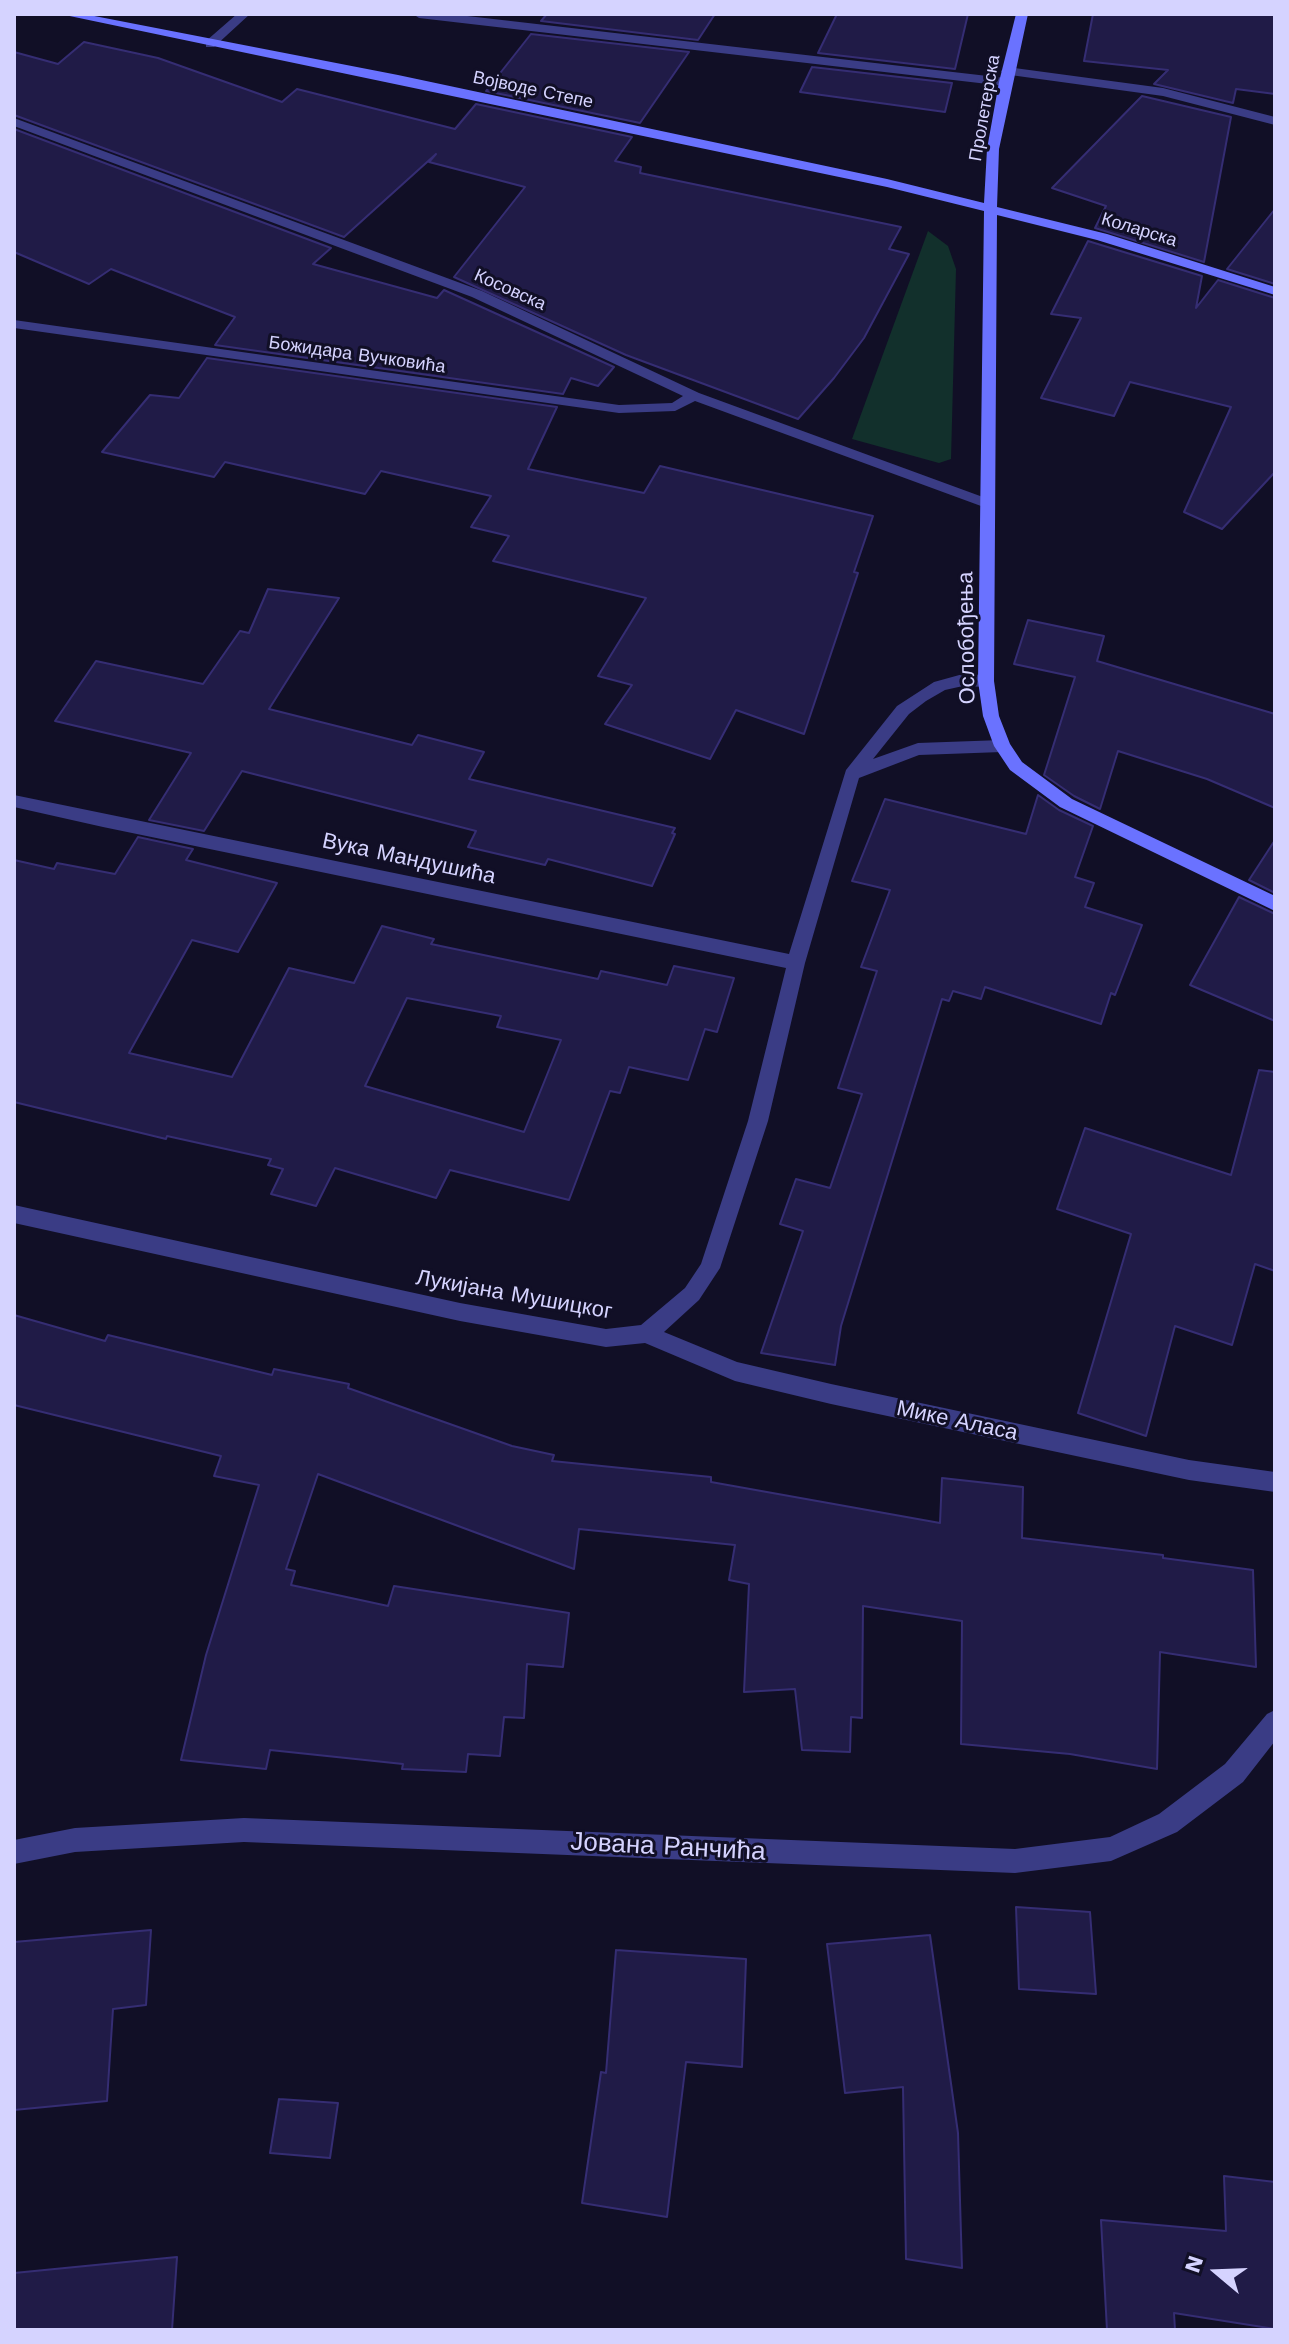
<!DOCTYPE html>
<meta charset="utf-8">
<style>
body{margin:0}
#map{position:relative;width:1289px;height:2344px;overflow:hidden;background:#110f26;font-family:"Work Sans",sans-serif}
canvas{display:block}
.frame{position:absolute;inset:0;border:16px solid #d5d3ff;pointer-events:none}
.north{position:absolute;left:1177px;top:2232px;width:80px;height:80px;-webkit-text-stroke:6px #110f26;paint-order:stroke;rotate:289deg;font-size:22px;font-weight:700;line-height:32px;text-align:center;color:#d5d3ff}
.north::after{content:'';display:block;margin:auto;width:28px;height:36px;background:#d5d3ff;clip-path:polygon(50% 0,100% 100%,50% 72%,0 100%)}
</style>
<div id="map">
<canvas width="1289" height="2344"></canvas>
<div class="frame"></div>
<div class="north">N</div>
</div>
<script>
const context = document.querySelector('canvas').getContext('2d');
context.lineJoin = 'round';
function fill(path, color) { context.fillStyle = color; context.fill(path, 'evenodd'); }
const shape = rows => new Path2D(rows.map(r => 'M' + r).join(''));
function trace(path, color, width, dash) { context.strokeStyle = color; context.lineWidth = width; context.lineCap = dash ? 'butt' : 'round'; context.setLineDash(dash || []); context.stroke(path); }
function drawText(font, color, halo, rows, align = 'center') {
  context.font = font + ' "Work Sans",sans-serif'; context.lineWidth = 6; context.setLineDash([]); context.textBaseline = 'middle'; context.strokeStyle = halo; context.fillStyle = color; for (const [text, x, y, turn = 0] of rows) {
    context.save(); context.translate(x, y); context.rotate((+turn || 0) * Math.PI / 180); context.textAlign = isNaN(turn) ? turn : align; if (halo) context.strokeText(text, 0, 0); context.fillText(text, 0, 0); context.restore();
  }
}
fill(shape([
 [928,231,948,246,956,269,951,459,939,463,852,439]
]), '#12302c');
const building = shape([
 [547,14,715,14,698,40,541,21,547,14],
 [837,14,968,14,955,69,818,53,837,14],
 [1093,14,1275,14,1275,94,1236,89,1233,103,1154,84,1168,70,1084,61,1093,14],
 [531,34,689,52,640,123,486,91,531,34],
 [84,42,158,58,282,102,297,89,455,129,476,104,632,137,615,161,641,167,640,173,901,227,889,249,909,254,864,338,834,378,798,419,626,355,454,277,525,187,429,162,436,154,344,237,14,115,14,52,58,64,84,42],
 [812,67,952,83,945,112,800,92,812,67],
 [1142,96,1231,117,1204,262,1095,228,1106,206,1052,188,1142,96],
 [14,129,331,248,313,264,437,298,444,290,614,367,598,386,571,378,563,394,215,345,235,317,111,269,89,284,14,252,14,129],
 [1275,209,1275,284,1227,269,1275,209],
 [1088,241,1202,276,1196,308,1218,280,1275,298,1275,472,1222,529,1184,512,1231,407,1130,382,1114,416,1041,398,1081,318,1051,314,1088,241],
 [207,358,557,407,528,469,644,493,660,466,873,516,854,572,858,573,804,734,736,710,710,759,605,724,632,685,598,676,646,598,493,561,509,536,471,527,491,496,381,471,365,494,225,462,214,477,102,452,150,395,179,398,207,358],
 [268,589,339,598,269,709,412,745,418,735,484,752,469,779,675,828,672,833,675,834,652,886,548,859,545,865,468,847,476,831,242,771,204,831,149,820,191,753,55,721,96,661,203,684,240,631,249,633,268,589],
 [1028,620,1104,636,1097,661,1275,714,1275,808,1207,779,1118,751,1100,809,1074,796,1044,775,1075,677,1014,664,1028,620],
 [1038,795,1059,810,1093,826,1075,877,1094,883,1085,907,1142,925,1115,995,1111,993,1101,1024,985,987,981,999,953,991,949,1001,942,999,841,1326,835,1365,761,1353,803,1231,780,1224,796,1179,830,1188,862,1094,838,1088,877,971,861,967,890,890,852,881,885,799,1026,834,1038,795],
 [138,837,193,849,186,860,277,883,238,952,192,940,129,1053,232,1077,289,968,354,983,382,926,434,939,431,944,598,979,601,971,667,985,674,966,734,978,717,1032,705,1029,688,1080,629,1067,620,1093,610,1091,569,1200,450,1170,436,1198,335,1168,316,1206,271,1194,283,1169,268,1165,271,1159,167,1136,166,1139,14,1102,14,860,54,869,57,863,115,874,138,837],
 [407,998,501,1016,497,1027,561,1040,524,1132,365,1086,407,998],
 [1275,840,1275,893,1249,880,1275,840],
 [1239,897,1275,914,1275,1021,1190,985,1239,897],
 [1259,1070,1275,1072,1275,1271,1255,1264,1232,1345,1175,1326,1146,1436,1078,1413,1131,1234,1057,1209,1085,1128,1231,1175,1259,1070],
 [14,1315,105,1341,108,1335,272,1375,274,1369,349,1384,348,1388,512,1446,554,1455,552,1461,711,1477,711,1482,940,1523,942,1478,1023,1487,1022,1538,1163,1555,1163,1558,1253,1570,1256,1667,1160,1652,1157,1769,1070,1754,961,1744,962,1621,863,1606,862,1718,851,1717,850,1752,802,1750,795,1689,744,1692,749,1584,729,1580,735,1545,579,1529,574,1569,318,1474,286,1569,295,1571,291,1585,388,1606,394,1586,569,1613,563,1667,527,1664,524,1718,504,1717,500,1756,468,1754,466,1772,402,1769,403,1764,270,1750,266,1769,181,1760,206,1655,259,1485,214,1476,221,1456,14,1405,14,1315],
 [1016,1907,1090,1912,1096,1994,1019,1989,1016,1907],
 [151,1930,146,2005,113,2009,107,2101,14,2110,14,1942,151,1930],
 [930,1935,958,2133,962,2268,906,2259,903,2087,845,2093,827,1944,930,1935],
 [616,1950,746,1959,742,2067,686,2062,667,2217,582,2203,601,2072,606,2073,616,1950],
 [279,2099,338,2103,330,2158,270,2153,279,2099],
 [1224,2176,1275,2182,1275,2329,1174,2313,1175,2330,1107,2330,1101,2220,1226,2231,1224,2176],
 [177,2257,172,2330,14,2330,14,2273,177,2257]
]);
fill(building, '#201b47');
trace(building, '#352d73', 2);
fill(shape([
 [1007,67,1163,88,1275,117,1275,125,1163,96,1003,74,1001,71,1007,67]
]), '#3a3c85');
fill(shape([
 [237,14,250,14,214,47,206,47,206,41,237,14],
 [413,14,450,14,1005,78,1011,82,1005,86,419,18,413,14],
 [14,118,482,291,699,393,991,500,994,503,986,508,981,506,695,401,675,411,619,413,14,328,14,320,619,405,672,403,683,396,472,297,14,126,14,118],
 [963,674,986,675,994,681,986,687,963,686,945,690,926,701,909,714,873,759,918,743,1002,740,1010,746,1002,752,919,755,859,778,805,963,768,1121,720,1268,699,1300,664,1332,737,1362,831,1384,1189,1460,1275,1472,1275,1492,1189,1480,831,1404,735,1381,645,1343,606,1347,460,1321,14,1223,14,1205,460,1303,606,1329,641,1325,685,1288,701,1264,748,1121,786,968,103,827,14,807,14,795,789,954,846,770,897,706,934,682,963,674],
 [1275,1710,1275,1741,1243,1782,1177,1832,1111,1861,1015,1873,244,1842,75,1852,14,1864,14,1840,75,1828,244,1818,1015,1849,1110,1837,1159,1814,1225,1764,1267,1714,1275,1710]
]), '#3a3c85');
fill(shape([
 [60,14,84,14,398,75,887,179,984,203,987,149,999,82,1016,14,1028,14,999,149,997,207,1107,234,1275,287,1275,295,1097,240,997,215,994,681,999,716,1010,744,1022,762,1072,799,1275,896,1275,911,1060,807,1010,770,994,746,983,716,978,681,984,211,887,187,60,14]
]), '#6a72ff');
drawText('18px', '#d5d3ff', '#110f26', [
 ["Војводе Степе",533,90,12],
 ["Пролетерска",985,108,-80],
 ["Коларска",1139,230,17],
 ["Косовска",510,290,24],
 ["Божидара Вучковића",357,355,8]
]);
drawText('22px', '#d5d3ff', '#110f26', [
 ["Ослобођења",967,638,-91],
 ["Вука Мандушића",409,859,12],
 ["Лукијана Мушицког",514,1295,10],
 ["Мике Аласа",957,1421,12]
]);
drawText('26px', '#d5d3ff', '#110f26', [
 ["Јована Ранчића",668,1847,3]
]);
</script>
